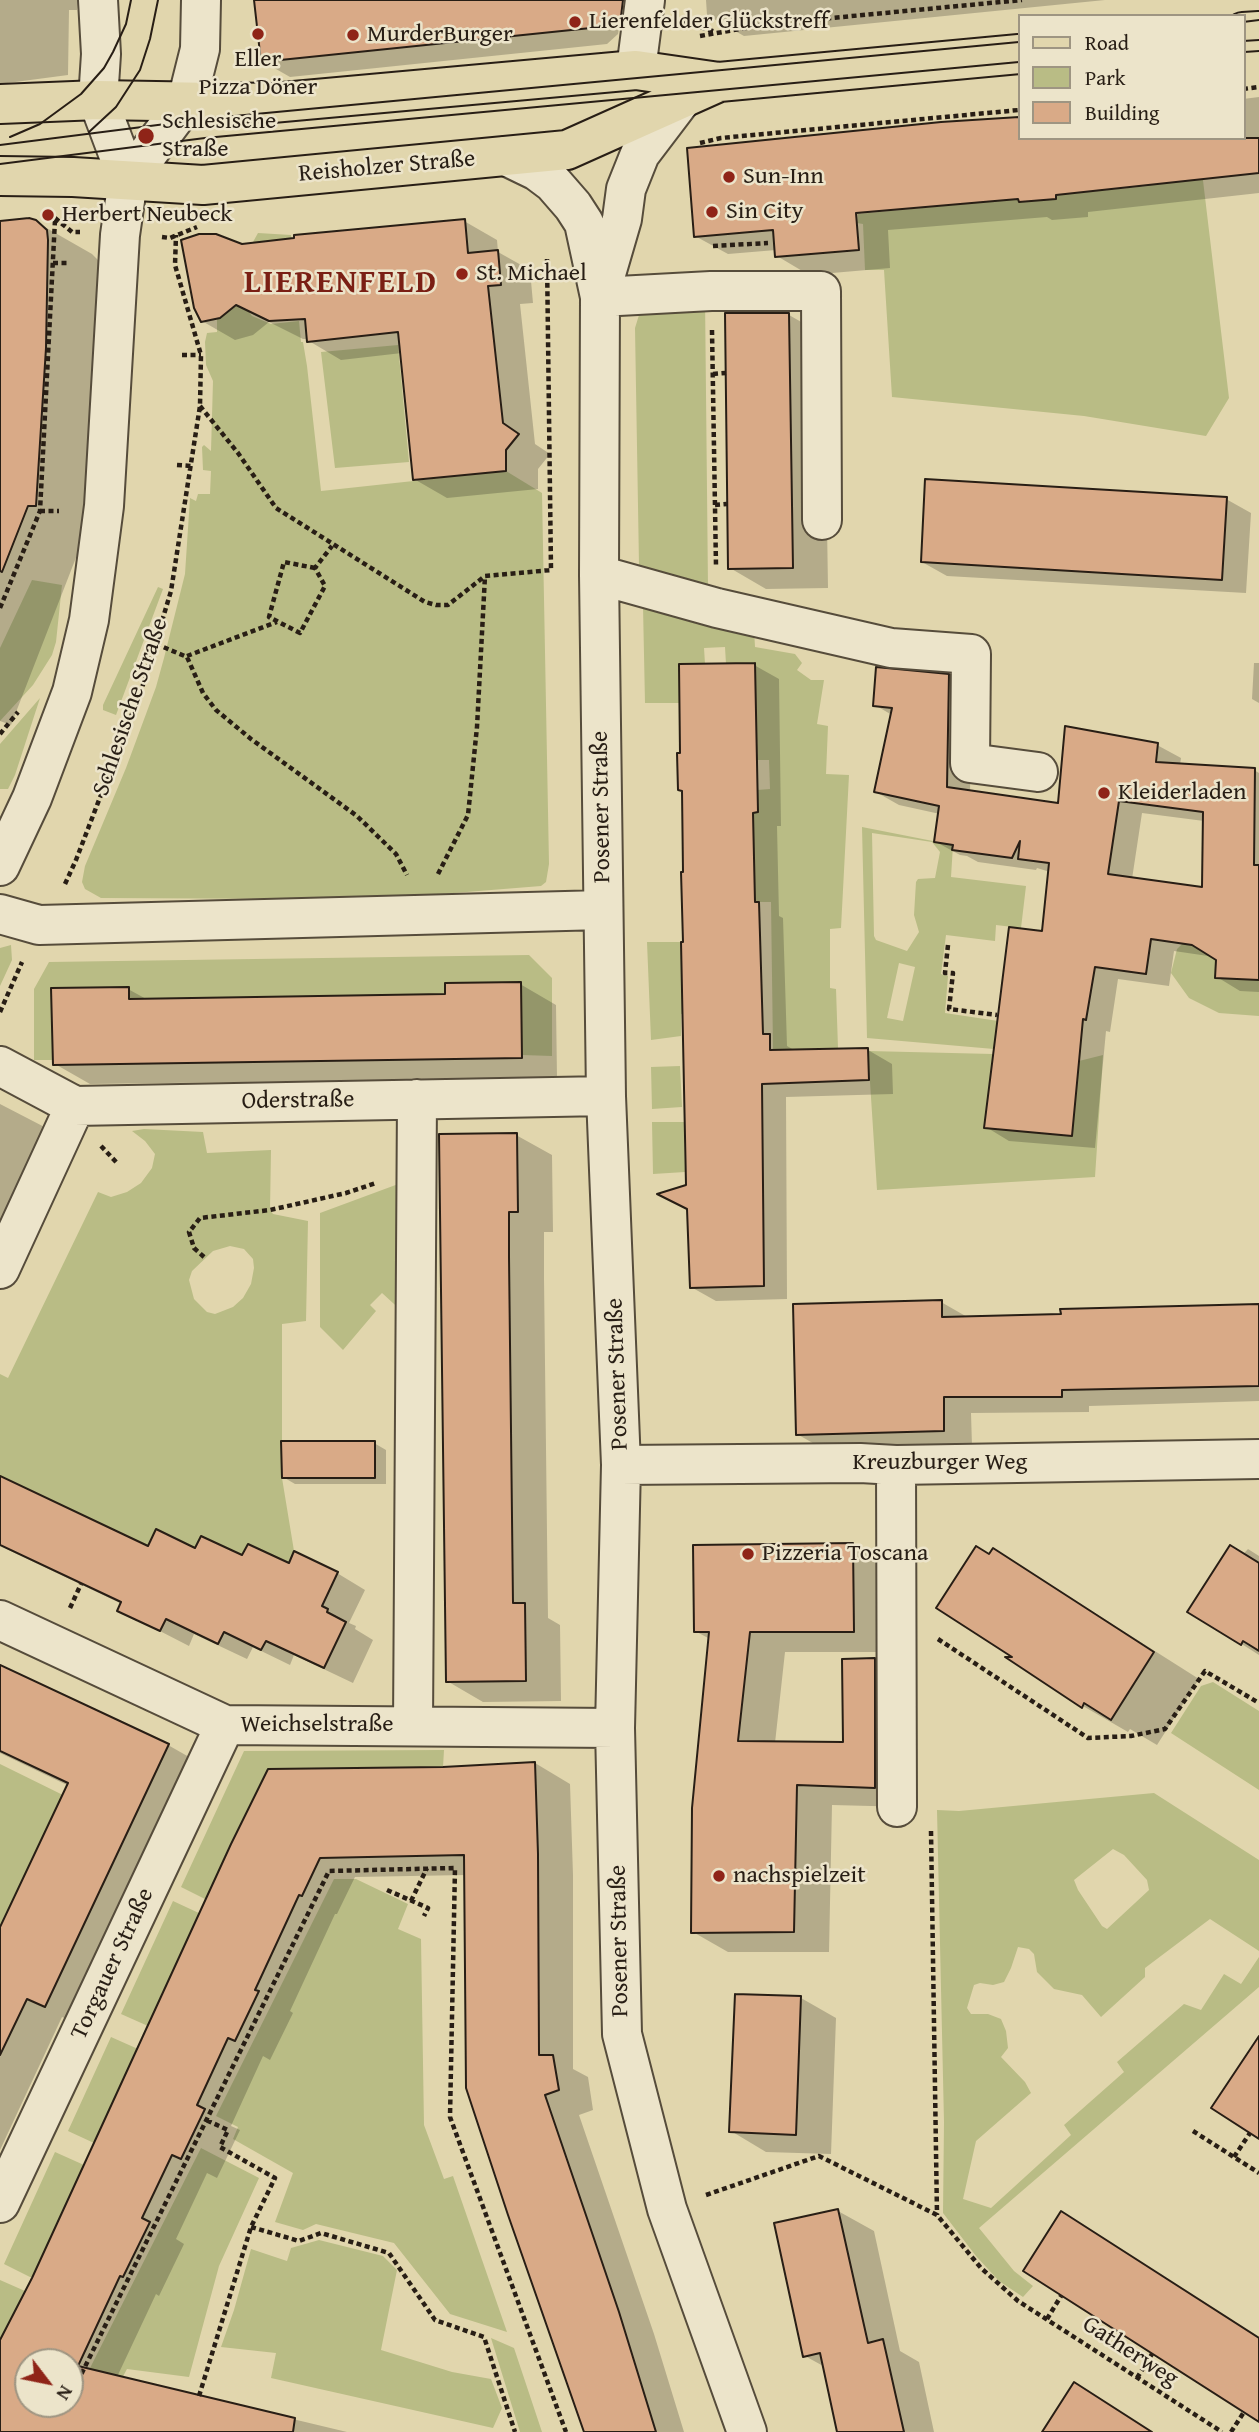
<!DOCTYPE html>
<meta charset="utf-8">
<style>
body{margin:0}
#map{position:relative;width:1259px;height:2432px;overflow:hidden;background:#e1d6ad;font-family:"Gentium Book Plus",serif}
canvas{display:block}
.legend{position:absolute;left:1018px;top:14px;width:228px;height:126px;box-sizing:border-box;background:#ece4ca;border:2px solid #9e9582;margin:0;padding:9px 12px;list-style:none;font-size:21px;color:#281e15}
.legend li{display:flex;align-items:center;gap:14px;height:35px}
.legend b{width:35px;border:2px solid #9e9582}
.north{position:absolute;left:14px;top:2348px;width:70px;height:70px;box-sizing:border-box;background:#ece4ca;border:2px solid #9e9582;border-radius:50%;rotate:122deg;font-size:19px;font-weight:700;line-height:28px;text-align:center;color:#281e15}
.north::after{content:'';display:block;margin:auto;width:24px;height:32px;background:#8f2418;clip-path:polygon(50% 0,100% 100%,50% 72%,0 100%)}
</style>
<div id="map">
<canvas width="1259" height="2432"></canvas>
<ul class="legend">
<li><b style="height:9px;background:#e1d6ad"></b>Road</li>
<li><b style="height:19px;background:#b9bc85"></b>Park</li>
<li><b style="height:19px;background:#d9aa87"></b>Building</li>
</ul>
<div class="north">N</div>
</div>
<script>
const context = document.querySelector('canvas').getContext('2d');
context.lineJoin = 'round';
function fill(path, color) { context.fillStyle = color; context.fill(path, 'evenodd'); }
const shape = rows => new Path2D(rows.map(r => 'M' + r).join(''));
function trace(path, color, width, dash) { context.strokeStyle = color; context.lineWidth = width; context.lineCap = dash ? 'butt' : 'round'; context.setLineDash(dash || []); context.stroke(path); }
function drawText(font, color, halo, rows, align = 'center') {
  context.font = font + ' "Gentium Book Plus",serif'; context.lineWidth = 5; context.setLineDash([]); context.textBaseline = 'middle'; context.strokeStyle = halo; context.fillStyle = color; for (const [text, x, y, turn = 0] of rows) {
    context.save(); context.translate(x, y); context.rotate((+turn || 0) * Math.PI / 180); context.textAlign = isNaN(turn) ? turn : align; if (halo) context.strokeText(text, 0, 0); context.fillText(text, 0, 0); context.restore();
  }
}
fill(shape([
 [1202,172,1229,398,1206,436,1084,416,892,397,884,270,865,270,863,224,857,223,858,214,1018,199,1019,202,1055,199,1056,195,1149,186,1149,177],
 [258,233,291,235,293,256,245,307,252,316,271,324,299,321,301,342,303,342,307,366,321,491,506,471,542,493,549,864,546,882,541,886,404,897,303,899,101,898,85,889,82,882,85,866,126,768,156,687,164,658,185,574,190,498,196,501,198,494,210,494,211,471,203,470,202,447,204,445,211,451,213,381,206,365,205,342,207,333,217,332,217,318,239,267],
 [705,297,708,587,648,571,639,565,635,328,639,315,650,304],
 [398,345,409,462,335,468,321,352],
 [32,580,62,585,56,642,52,655,33,685,0,721,0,648],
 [158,587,163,589,116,715,103,710,103,705],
 [643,606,754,629,755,647,795,654,802,663,797,670,811,680,824,680,817,724,828,726,826,774,849,775,841,928,830,929,830,988,836,989,838,1048,773,1050,771,902,755,902,754,856,730,813,757,812,757,790,770,789,769,760,757,760,726,664,725,647,704,648,705,664,680,703,645,703],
 [40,698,15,775,8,789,0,789,0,744],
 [862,827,953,845,951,877,1026,886,1021,928,996,925,995,941,946,935,941,974,948,976,945,1013,1018,1024,994,1049,867,1038],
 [872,833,932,842,940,852,935,878,918,879,916,882,914,915,919,932,907,951,876,940,874,936],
 [899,963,915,967,903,1021,887,1018],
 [1191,935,1216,960,1215,978,1259,980,1259,1016,1219,1013,1189,998,1171,973,1177,949],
 [647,942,681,942,687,1013,681,1014,681,1036,651,1040],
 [11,945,12,960,0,986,0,948],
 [529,955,552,978,552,1056,522,1055,445,994,129,999,52,989,53,1060,34,1060,34,989,49,962],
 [868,1051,993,1054,1072,1135,1079,1061,1103,1055,1095,1177,877,1190],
 [680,1066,682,1107,652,1109,651,1067],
 [652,1122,684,1122,685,1172,653,1174],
 [144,1129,203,1132,207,1153,271,1150,270,1210,273,1214,308,1221,306,1321,282,1324,282,1478,294,1551,289,1563,248,1544,242,1555,195,1548,156,1529,148,1546,0,1476,0,1374,8,1378,98,1192,111,1197,127,1192,141,1183,152,1168,155,1154,145,1141,132,1131],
 [230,1246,244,1249,253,1259,254,1268,251,1284,243,1298,233,1307,215,1314,207,1312,194,1299,189,1280,192,1271,213,1251],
 [401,1183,405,1314,382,1293,370,1305,376,1311,343,1350,320,1327,320,1213],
 [1213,1682,1259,1711,1259,1790,1171,1733,1201,1686],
 [444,1750,443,1767,268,1769,229,1846,207,1900,181,1887,244,1751],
 [0,1764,69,1798,0,1929],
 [1154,1793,1259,1860,1259,1951,1210,1919,1145,1968,1145,1977,1101,2017,1082,1995,1054,1989,1037,1972,1034,1954,1029,1949,1018,1947,1011,1968,1004,1982,993,1985,980,1983,974,1985,967,2008,971,2014,988,2014,1001,2019,1006,2031,1008,2048,1001,2057,1025,2082,1031,2093,976,2141,963,2199,991,2208,1071,2135,1064,2125,1124,2072,1117,2062,1184,2004,1201,2010,1224,1974,1241,1984,1259,1957,1259,1987,979,2228,1014,2271,1033,2286,1023,2297,999,2281,976,2256,943,2213,944,2122,937,1810,959,1811],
 [1113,1849,1124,1855,1147,1880,1149,1890,1107,1929,1102,1926,1078,1890,1074,1880],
 [334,1879,356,1879,408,1904,398,1929,421,1939,424,2125,444,2179,453,2176,507,2332,450,2314,394,2243,316,2224,303,2230,275,2222,293,2173,233,2139,238,2127,216,2116],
 [173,1901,201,1914,148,2026,121,2014],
 [111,2037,138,2049,94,2143,68,2131],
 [201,2148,259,2178,219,2266,189,2377,127,2369,120,2382,89,2370],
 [55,2152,84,2165,32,2278,4,2264],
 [319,2240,383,2256,397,2270,381,2350,452,2372,491,2379,502,2408,493,2428,271,2378,276,2353,221,2347,234,2310,251,2249,287,2261,291,2248],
 [0,2280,25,2291,0,2340],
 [491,2338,514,2348,542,2432,520,2432]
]), '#b9bc85');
fill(shape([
 [0,0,78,0,77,10,69,10,68,75,0,84],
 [256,0,624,0,618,34,607,44,290,77,262,61],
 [706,0,1105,0,744,36,707,15],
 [1259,97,1259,193,1088,212,1088,217,1052,220,1047,217,888,230,890,268,809,275,777,256,776,250,728,254,695,236,942,124,1019,118,1019,138,1243,138,1243,99],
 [464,221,497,240,498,252,530,270,533,303,520,304,535,444,550,454,538,469,538,489,447,498,414,479,402,353,341,360,309,341,308,339,303,339,269,322,253,335,235,340,202,321,242,246],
 [0,222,36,222,92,254,102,264,84,537,11,725,0,721],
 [789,315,824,335,828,588,766,589,730,568],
 [1226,499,1251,513,1246,593,947,576,922,562],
 [1254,663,1259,663,1259,703,1252,699],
 [754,665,779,679,781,826,777,826,779,916,783,918,787,1046,794,1050,868,1050,892,1064,893,1094,786,1097,787,1299,716,1301,691,1287,688,1187],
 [948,676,972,690,970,792,1060,805,1157,745,1181,758,1180,765,1254,770,1259,773,1259,992,1240,991,1217,977,1217,959,1215,957,1174,951,1169,986,1118,979,1110,1032,1106,1031,1095,1148,1009,1141,986,1127,1044,932,1050,872,1037,868,1036,870,978,862,967,856,960,855,936,842,940,814,899,805,876,792,892,715,875,705],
 [1142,813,1204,821,1204,889,1132,879],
 [520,984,556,1005,557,1078,90,1084,55,1064,128,989,148,1000,447,996],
 [0,1104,56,1133,0,1254],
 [516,1135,552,1155,553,1232,544,1232,544,1278,548,1618,560,1625,561,1701,483,1702,447,1681],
 [941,1302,969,1318,1259,1306,1259,1401,1089,1406,1089,1412,971,1413,972,1446,825,1450,797,1434],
 [374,1443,386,1450,386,1484,295,1484,283,1477],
 [0,1478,149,1548,196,1550,337,1573,365,1590,349,1623,356,1626,355,1629,373,1640,353,1683,294,1655,290,1665,253,1647,247,1659,194,1634,189,1646,119,1610,122,1604,0,1546],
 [853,1545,889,1566,889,1652,785,1652,775,1743,845,1744,874,1660,910,1681,910,1807,832,1805,829,1952,728,1952,693,1932,710,1639,695,1631],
 [1248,1549,1259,1556,1259,1655,1190,1611],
 [993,1551,1038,1577,1199,1679,1157,1745,1130,1729,1128,1732,1083,1706,990,1556],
 [0,1666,168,1745,203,1765,80,2025,62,2017,0,2150,0,1931,69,1786,0,1753],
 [535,1763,570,1784,573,1875,573,2069,588,2077,593,2110,579,2115,654,2334,684,2432,586,2432,466,1875,355,1877,337,1914,335,1914,290,2011,293,2013,270,2060,263,2056,231,2126,240,2130,217,2178,207,2173,176,2239,184,2244,159,2296,156,2294,117,2377,347,2432,0,2432,0,2345,33,2278,232,1845,443,1769],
 [28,2362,70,2362,70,2404,28,2404],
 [801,1998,836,2018,831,2154,766,2152,731,2131],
 [838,2211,874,2231,900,2351,919,2362,934,2432,839,2432,825,2367,805,2356]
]), '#0003');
const building = shape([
 [254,0,623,0,620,25,261,62,254,0],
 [1019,117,1019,138,1259,138,1259,173,1056,195,1056,199,1019,202,1018,199,856,213,859,250,775,257,773,230,694,237,687,148,941,122,1019,117],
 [29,218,36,220,47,230,48,240,46,348,36,506,28,506,2,572,0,571,0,221,29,218],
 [465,219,468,253,498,250,501,285,488,286,503,423,519,434,506,450,506,471,413,480,398,332,307,342,305,319,269,321,236,305,220,318,201,322,194,308,181,240,199,234,216,234,242,244,294,238,294,235,465,219],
 [725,313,789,313,793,568,728,569,725,313],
 [925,479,1227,497,1222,580,921,562,925,479],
 [755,663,758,812,753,813,755,902,759,902,763,1034,770,1034,770,1050,868,1048,869,1080,762,1084,764,1286,690,1288,687,1209,657,1194,686,1185,681,942,683,942,681,872,683,872,682,791,678,790,677,753,680,753,679,664,755,663],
 [876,667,949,674,947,787,1058,803,1065,726,1158,743,1156,762,1255,768,1254,865,1259,865,1259,980,1215,978,1216,960,1192,945,1151,939,1146,974,1095,967,1086,1020,1083,1019,1072,1136,984,1128,1009,927,1042,931,1049,863,1018,859,1020,841,1012,858,952,850,953,845,934,842,939,806,874,792,892,708,873,706,876,667],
 [1119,801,1203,812,1202,887,1108,874,1119,801],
 [521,982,522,1058,53,1065,51,988,129,987,129,999,445,994,445,983,521,982],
 [517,1133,518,1212,509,1212,509,1257,513,1603,525,1603,526,1681,446,1682,439,1134,517,1133],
 [942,1300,942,1317,1061,1314,1060,1309,1259,1304,1259,1386,1062,1390,1062,1397,944,1397,944,1431,796,1435,793,1304,942,1300],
 [281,1441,375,1441,375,1478,282,1478,281,1441],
 [0,1476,148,1546,156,1529,195,1548,201,1536,242,1555,248,1544,289,1563,294,1551,338,1572,322,1606,328,1609,327,1612,346,1622,324,1668,266,1641,261,1650,224,1632,218,1644,166,1619,160,1631,117,1611,121,1602,0,1545,0,1476],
 [853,1543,854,1632,750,1632,738,1741,843,1742,842,1659,875,1658,875,1788,797,1785,794,1932,691,1933,692,1808,709,1632,694,1632,693,1545,853,1543],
 [1230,1545,1259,1563,1259,1651,1243,1641,1241,1645,1187,1612,1230,1545],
 [976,1546,989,1554,993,1548,1154,1652,1111,1720,1084,1703,1082,1708,1005,1657,1012,1657,936,1608,976,1546],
 [0,1665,169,1744,45,2007,27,1999,0,2055,0,1927,68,1783,0,1751,0,1665],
 [535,1762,538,1854,539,2055,553,2055,559,2090,545,2095,619,2312,656,2432,584,2432,508,2215,466,2088,464,1855,320,1858,302,1896,299,1895,255,1990,259,1991,235,2041,228,2038,197,2105,205,2109,181,2159,172,2155,142,2218,150,2222,123,2277,120,2276,78,2366,295,2418,293,2432,0,2432,0,2340,32,2278,231,1844,268,1769,443,1767,535,1762],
 [28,2362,70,2362,70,2404,28,2404,28,2362],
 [735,1994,801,1996,796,2135,729,2132,735,1994],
 [1259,2036,1259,2139,1211,2108,1259,2036],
 [838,2209,868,2343,883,2339,904,2432,837,2432,820,2353,803,2357,774,2223,838,2209],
 [1061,2211,1259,2338,1259,2422,1023,2271,1061,2211],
 [1074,2382,1152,2432,1042,2432,1074,2382]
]);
fill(building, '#d9aa87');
trace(building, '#281e15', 2);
const minor = shape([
 [636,70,645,0],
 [506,156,537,171,553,183,573,206,584,223,600,297,599,575,606,1096,621,1465,615,1728,622,2034,667,2209,747,2432],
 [128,180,187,101,200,49,201,0],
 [601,291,622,219,626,189,640,154,681,100],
 [600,297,711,291,821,291,822,520],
 [599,575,717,608,891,648,971,654,970,763,1038,772],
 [0,866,32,798,72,692,89,620,104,506,120,235,128,180,98,100,101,54,98,0],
 [0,914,39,925,603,910],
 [0,1066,75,1106,606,1096],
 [0,1269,75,1106],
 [621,1465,860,1463,896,1465,1259,1459],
 [896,1465,897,1807],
 [0,1620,225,1725,615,1728],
 [413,1726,417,1099],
 [0,2203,225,1725]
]);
const major = shape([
 [1243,32,1259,31],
 [0,104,98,100,272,103,636,70,719,82,1019,54],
 [0,176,73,177,203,185,567,150,719,82]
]);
trace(minor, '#564c3b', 42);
trace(major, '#281e15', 42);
trace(shape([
 [684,22,716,32],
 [700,36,768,24,1022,0],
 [1243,89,1259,87],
 [700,143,721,138,1019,110],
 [55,218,72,232,80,232],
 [162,237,170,238,197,227],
 [713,246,768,243],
 [53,263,67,263],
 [712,330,716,566],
 [182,355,201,355],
 [713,374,726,373],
 [200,406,238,453,276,508,425,602,436,605,448,605,485,576,551,570,547,259],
 [177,465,192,466],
 [715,505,727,504],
 [40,511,59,511],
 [315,568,284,562,269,617,300,633,325,586,315,568,332,546],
 [0,608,40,511,55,220],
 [156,644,187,657,203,693,216,710,251,739,357,816,396,854,407,875],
 [187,656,277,622],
 [0,734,18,712],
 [438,874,468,815,477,727,485,576],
 [65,884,76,860,142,688,171,591,200,406,201,355,175,265,176,235],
 [948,945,945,973,953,973,949,1009,997,1015],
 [0,1012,22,962],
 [101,1146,118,1164],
 [204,1257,194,1248,189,1232,200,1218,270,1210,346,1193,376,1183],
 [70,1608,81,1584],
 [938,1639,1088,1738,1131,1736,1165,1729,1205,1671,1259,1703],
 [931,1831,937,2215],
 [387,1890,428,1908,424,1916],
 [411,1901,427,1868],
 [1193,2131,1259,2173],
 [1234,2157,1250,2133],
 [706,2195,819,2156,937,2215,981,2268,1018,2301,1222,2432],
 [251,2227,299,2241,321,2233,389,2253,435,2320,484,2337,515,2432],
 [1047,2319,1061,2296],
 [1137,2378,1152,2354],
 [74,2389,329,1871,455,1868,450,2117,566,2432],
 [199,2396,251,2227,275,2178,220,2147,228,2130,206,2120],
 [1231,2432,1244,2412]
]), '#281e15', 4.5, [5, 3.5]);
trace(minor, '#ece4ca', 38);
trace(major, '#e1d6ad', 38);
trace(shape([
 [1243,22,1259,20],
 [1243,41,1259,40],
 [89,132,116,107,140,70,150,39,158,0],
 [10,137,40,124,81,94,104,68,113,52,126,24,131,0],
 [0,145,213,118,1019,42],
 [0,164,205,138,1019,62]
]), '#281e15', 2);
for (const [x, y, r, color] of [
 [575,22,7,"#8f2418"],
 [258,34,7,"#8f2418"],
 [353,35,7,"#8f2418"],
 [146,136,9,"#8f2418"],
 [729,177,7,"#8f2418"],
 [712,212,7,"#8f2418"],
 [48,215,7,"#8f2418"],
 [462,274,7,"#8f2418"],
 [1104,793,7,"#8f2418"],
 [748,1554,7,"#8f2418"],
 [719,1876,7,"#8f2418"]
]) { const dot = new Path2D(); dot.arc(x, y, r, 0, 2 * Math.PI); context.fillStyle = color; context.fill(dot); trace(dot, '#ece4ca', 2.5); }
drawText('24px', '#281e15', '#ece4ca', [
 ["Lierenfelder Glückstreff",589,22],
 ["MurderBurger",367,35],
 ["Eller",258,60,"center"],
 ["Pizza Döner",258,88,"center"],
 ["Schlesische",162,122],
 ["Straße",162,150],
 ["Sun-Inn",743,177],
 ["Sin City",726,212],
 ["Herbert Neubeck",62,215],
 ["St. Michael",476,274],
 ["Kleiderladen",1118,793],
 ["Pizzeria Toscana",762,1554],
 ["nachspielzeit",733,1876]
], 'left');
drawText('24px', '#281e15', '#ece4ca', [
 ["Reisholzer Straße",387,167,-5],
 ["Schlesische Straße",131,707,-71],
 ["Posener Straße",602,807,-91],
 ["Oderstraße",298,1101,-1],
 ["Posener Straße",618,1374,-92],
 ["Kreuzburger Weg",940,1463],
 ["Weichselstraße",317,1725],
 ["Posener Straße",620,1941,-91],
 ["Torgauer Straße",113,1964,-65],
 ["Gatherweg",1130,2352,33]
]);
context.letterSpacing = '2px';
drawText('bold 32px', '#7a1f14', '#ece4ca', [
 ["LIERENFELD",341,284]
]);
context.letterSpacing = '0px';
</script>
